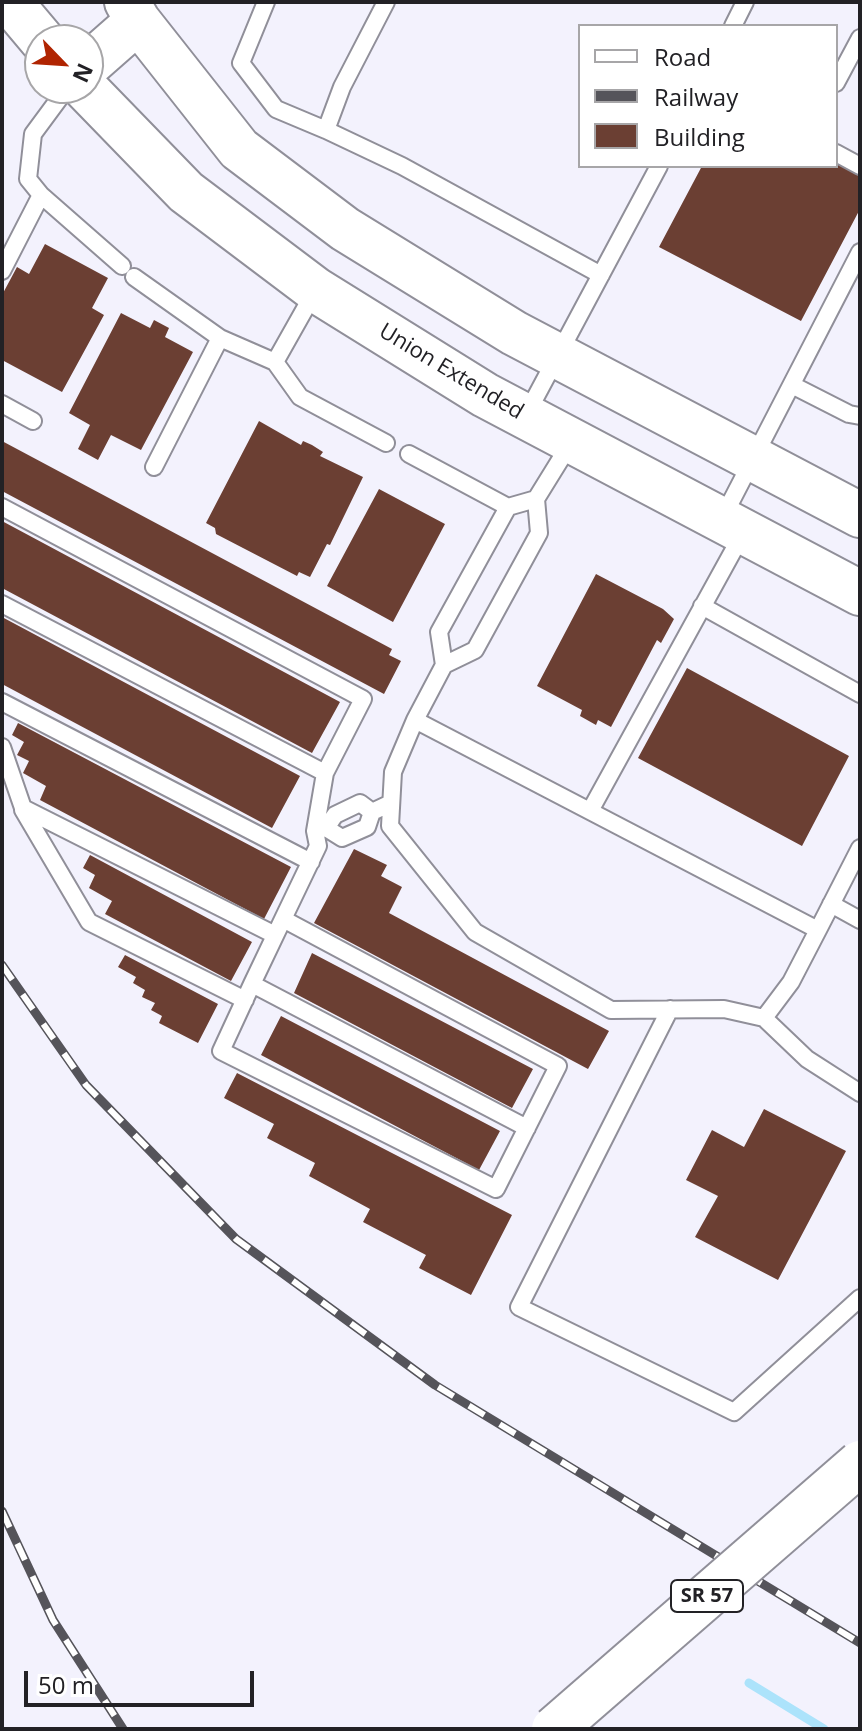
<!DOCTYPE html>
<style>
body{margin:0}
#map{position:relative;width:862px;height:1731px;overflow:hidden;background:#f3f2fd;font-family:"Open Sans",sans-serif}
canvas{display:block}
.frame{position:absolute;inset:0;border:4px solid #222125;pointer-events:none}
.legend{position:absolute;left:578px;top:24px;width:260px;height:144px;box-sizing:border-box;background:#fff;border:2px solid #a7a6a8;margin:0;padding:10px 14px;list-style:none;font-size:24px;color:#222125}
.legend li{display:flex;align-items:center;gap:16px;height:40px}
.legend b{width:40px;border:2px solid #a7a6a8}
.north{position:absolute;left:24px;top:24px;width:80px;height:80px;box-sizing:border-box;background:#fff;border:2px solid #a7a6a8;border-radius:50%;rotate:115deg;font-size:22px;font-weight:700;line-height:32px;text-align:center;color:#222125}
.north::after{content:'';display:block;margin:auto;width:28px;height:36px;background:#b02401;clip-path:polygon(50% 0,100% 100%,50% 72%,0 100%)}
.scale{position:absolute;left:24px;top:1671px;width:230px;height:36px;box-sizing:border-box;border:4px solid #222125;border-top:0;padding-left:10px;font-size:24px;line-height:28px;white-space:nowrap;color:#222125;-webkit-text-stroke:6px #fff;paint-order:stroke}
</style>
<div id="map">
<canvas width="862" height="1731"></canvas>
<div class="frame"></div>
<ul class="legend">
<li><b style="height:10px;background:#fff"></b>Road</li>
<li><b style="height:10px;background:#55545a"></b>Railway</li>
<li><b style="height:22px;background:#6b3f33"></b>Building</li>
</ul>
<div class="north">N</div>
<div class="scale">50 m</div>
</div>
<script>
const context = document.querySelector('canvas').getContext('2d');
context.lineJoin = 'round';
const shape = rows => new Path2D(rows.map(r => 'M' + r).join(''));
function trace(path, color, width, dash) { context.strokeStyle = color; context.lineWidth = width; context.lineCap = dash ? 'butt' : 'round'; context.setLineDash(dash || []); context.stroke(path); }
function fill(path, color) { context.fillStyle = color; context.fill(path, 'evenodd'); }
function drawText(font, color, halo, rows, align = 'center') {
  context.font = font + ' "Open Sans",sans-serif'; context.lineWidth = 8; context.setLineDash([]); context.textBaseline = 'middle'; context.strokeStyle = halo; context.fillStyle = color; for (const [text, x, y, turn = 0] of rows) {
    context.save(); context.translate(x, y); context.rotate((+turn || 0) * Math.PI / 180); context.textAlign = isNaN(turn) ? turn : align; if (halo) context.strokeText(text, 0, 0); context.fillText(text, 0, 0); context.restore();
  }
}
trace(shape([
 [749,1683,824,1729]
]), '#ace3fb', 9);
fill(shape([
 [836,158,860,171,860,209,801,321,659,247,702,166,836,166],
 [45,244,108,278,92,308,104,315,62,392,2,360,2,295,17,267,29,274],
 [121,313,150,328,154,320,169,328,165,337,193,352,141,450,111,435,98,460,78,449,90,425,69,413],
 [259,421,301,445,303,441,312,445,323,452,320,456,363,477,330,545,327,544,310,577,299,572,297,576,216,534,215,528,206,523],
 [2,441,392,649,389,655,401,661,384,694,2,491],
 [379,489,445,524,393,622,327,586],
 [2,521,340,702,312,753,2,588],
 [596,574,663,609,674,619,661,643,657,640,611,727,598,720,596,725,580,716,582,710,537,686],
 [2,617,300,776,272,828,2,684],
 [687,668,849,756,802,846,638,758],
 [18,723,291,867,264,919,40,800,46,786,23,773,29,761,17,755,24,742,12,735],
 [354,849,387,865,381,876,402,887,389,913,609,1031,588,1069,314,923],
 [90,855,252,942,231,981,105,914,112,901,89,888,95,875,83,868],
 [312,953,533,1069,512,1108,294,993],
 [125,955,218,1004,198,1043,159,1023,162,1016,151,1010,155,1003,142,997,145,990,133,983,136,977,118,967],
 [281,1016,500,1131,479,1170,261,1055],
 [237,1073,512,1215,471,1295,419,1268,426,1255,363,1222,370,1209,309,1176,315,1163,267,1138,274,1124,224,1098],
 [764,1109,846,1151,778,1280,695,1237,718,1196,686,1180,712,1130,744,1147]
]), '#6b3f33');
const lane = shape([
 [266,2,241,63,276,109,326,130],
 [386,2,342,87,326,130,402,166,601,275],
 [733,26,745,2],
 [836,83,860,38],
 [67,88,33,134,28,179,41,195,122,266],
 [836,153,860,166],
 [2,271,41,195],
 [134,277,220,338,275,362,315,291],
 [275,362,300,397,386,443],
 [792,385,849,414,860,416],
 [2,404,33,421],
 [526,415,659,166],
 [570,444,536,499,539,533,475,650,444,665,415,720,818,930,860,848],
 [409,454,508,507],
 [154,467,220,338],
 [2,507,363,699,325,773,315,831],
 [723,517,860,252],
 [2,604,325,773],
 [702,606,860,694],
 [444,665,439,632,508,507,536,499],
 [2,702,311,862],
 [415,720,393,772,390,826,475,932,611,1010,724,1009,764,1018,791,982,818,930],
 [2,747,23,808,275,935],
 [23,810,89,922,245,1000],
 [590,811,743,533],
 [372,812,360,803,335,815,326,828,342,838,367,827,372,812,391,803],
 [831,904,860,920],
 [283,919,558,1066,496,1189,221,1051,252,984,283,919,318,846,315,831,326,828],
 [252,984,527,1128],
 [670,1009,519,1307,734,1412,860,1298],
 [764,1018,807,1059,860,1093]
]);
const secondary = shape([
 [10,2,42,40],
 [127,2,138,21,239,149,345,229,514,333,860,515],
 [88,65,138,21],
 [85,88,186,192,316,290,485,395,860,593]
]);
trace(lane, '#908f99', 20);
trace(secondary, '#908f99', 48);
trace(lane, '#fff', 16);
trace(secondary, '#fff', 44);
const rail = shape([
 [2,965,86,1085,236,1239,435,1385,860,1643],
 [2,1511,53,1620,123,1729]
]);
trace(rail, '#55545a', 9);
trace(rail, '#fff', 6, [18]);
const primaryBridge = shape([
 [554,1729,860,1463]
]);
trace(primaryBridge, '#908f99', 48, []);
trace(primaryBridge, '#fff', 44);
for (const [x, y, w] of [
 [707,1596,72]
]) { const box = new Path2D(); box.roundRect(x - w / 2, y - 16, w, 32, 6); context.fillStyle = '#fff'; context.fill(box); trace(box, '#222125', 2); }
drawText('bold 20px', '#222125', null, [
 ["SR 57",707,1596]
]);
drawText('22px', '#222125', '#fff', [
 ["Union Extended",451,372,31]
]);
</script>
